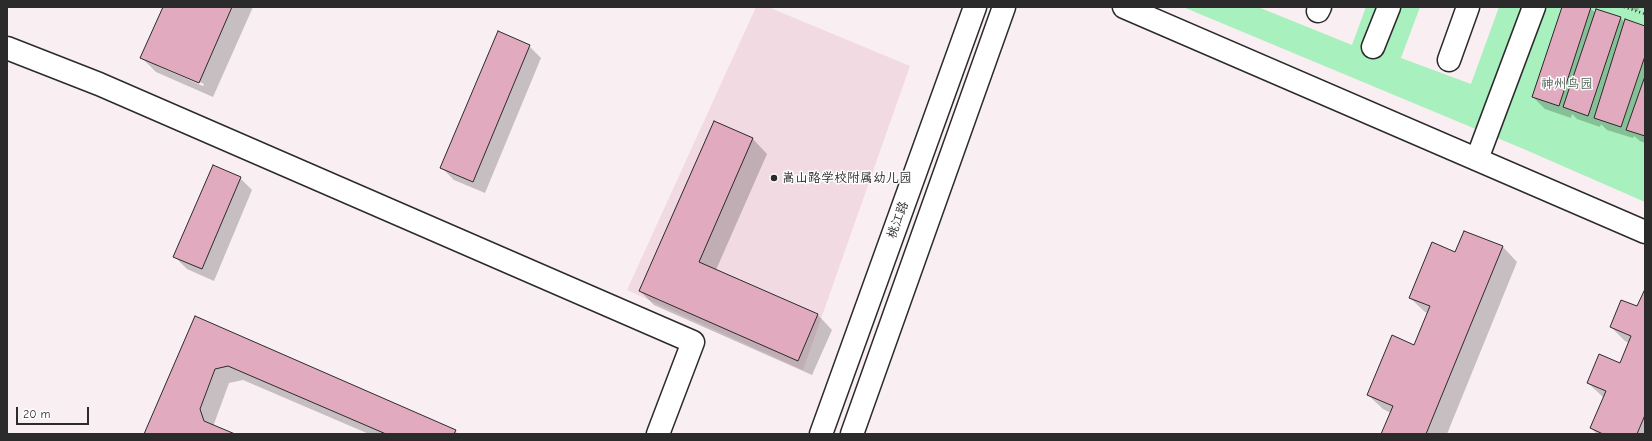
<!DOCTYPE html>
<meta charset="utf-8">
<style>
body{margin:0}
#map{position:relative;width:1652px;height:441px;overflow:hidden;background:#f9eef2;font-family:"Comic Neue",sans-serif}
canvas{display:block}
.frame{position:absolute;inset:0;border:8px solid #2b2b2b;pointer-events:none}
.scale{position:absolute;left:16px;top:407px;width:73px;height:18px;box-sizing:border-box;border:2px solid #2b2b2b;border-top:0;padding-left:5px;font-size:12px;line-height:14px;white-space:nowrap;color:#2b2b2b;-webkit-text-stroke:3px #fff;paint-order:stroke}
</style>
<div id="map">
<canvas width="1652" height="441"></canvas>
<div class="frame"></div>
<div class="scale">20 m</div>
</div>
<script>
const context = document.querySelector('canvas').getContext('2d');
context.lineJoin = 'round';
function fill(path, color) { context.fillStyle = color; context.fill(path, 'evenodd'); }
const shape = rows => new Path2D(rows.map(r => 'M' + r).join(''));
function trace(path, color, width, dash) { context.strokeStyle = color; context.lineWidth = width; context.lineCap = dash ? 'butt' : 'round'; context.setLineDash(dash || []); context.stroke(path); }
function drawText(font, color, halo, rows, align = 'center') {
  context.font = font + ' "Comic Neue","LXGW WenKai TC",sans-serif'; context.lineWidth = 3; context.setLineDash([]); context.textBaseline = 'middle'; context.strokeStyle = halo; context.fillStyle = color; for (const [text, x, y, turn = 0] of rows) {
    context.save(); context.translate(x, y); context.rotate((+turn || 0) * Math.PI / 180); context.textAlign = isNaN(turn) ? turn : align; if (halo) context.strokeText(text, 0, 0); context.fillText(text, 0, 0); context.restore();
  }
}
fill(shape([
 [756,7,768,7,910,66,803,370,627,290]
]), '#f2dae3');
fill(shape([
 [1183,7,1258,7,1352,45,1366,7,1420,7,1401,58,1471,84,1499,7,1645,7,1645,202,1526,150]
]), '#a8f0bd');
fill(shape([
 [164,7,253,7,213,97,156,72,141,57],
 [158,64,204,84,203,86,158,66],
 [1563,7,1588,7,1596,13,1597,10,1621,18,1625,23,1645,27,1645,143,1640,141,1634,136,1633,138,1607,130,1601,124,1600,127,1577,119,1572,114,1571,118,1545,109,1533,97],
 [1626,7,1639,7,1638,11],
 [529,46,541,58,485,193,454,180,442,168],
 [714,122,753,139,767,154,716,270,818,315,832,330,812,375,654,305,640,291],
 [240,178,252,190,214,281,187,269,175,257],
 [1465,232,1503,247,1517,262,1447,434,1382,434,1391,413,1383,409,1368,395,1415,346,1428,313,1425,312,1410,298,1456,253],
 [1645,291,1645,434,1597,434,1591,428,1604,398,1588,383,1620,364,1629,343,1625,341,1611,327,1638,308],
 [195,318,455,431,458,434,369,434,243,380,229,383,214,424,215,427,232,434,145,434]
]), '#0003');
const building = shape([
 [163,7,232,7,199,83,140,58,163,7],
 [1562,7,1591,7,1559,106,1532,97,1562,7],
 [1596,9,1621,17,1588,116,1563,107,1596,9],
 [1625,19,1645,26,1645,56,1621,127,1594,118,1625,19],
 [498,31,530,45,473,182,440,168,498,31],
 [1645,76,1645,136,1626,130,1645,76],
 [714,121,753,138,699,262,818,314,798,361,639,291,714,121],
 [213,165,241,177,202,269,173,257,213,165],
 [1464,231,1503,246,1426,434,1381,434,1393,406,1367,395,1392,335,1414,345,1430,306,1409,298,1432,242,1455,252,1464,231],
 [1645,289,1645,415,1637,434,1603,434,1590,428,1606,391,1587,383,1599,354,1620,363,1631,336,1610,327,1621,300,1637,306,1645,289],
 [195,316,456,430,454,434,386,434,228,366,215,369,200,409,204,421,235,434,144,434,195,316]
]);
fill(building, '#e1aabf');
trace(building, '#2b2b2b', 1);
const minor = shape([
 [1318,11,1320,7],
 [1373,47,1389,7],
 [7,48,99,84,693,342,658,434],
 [1449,60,1468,7],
 [1477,159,1534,7]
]);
const tertiary = shape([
 [1124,7,1645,232],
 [821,434,975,7],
 [852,434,1004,7]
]);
trace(minor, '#2b2b2b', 25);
trace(tertiary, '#2b2b2b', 25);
trace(shape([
 [1624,7,1645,14]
]), '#2b2b2b', 2.5, [1, 3]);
trace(minor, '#fff', 22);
trace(tertiary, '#fff', 22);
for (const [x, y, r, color] of [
 [774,178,4,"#2b2b2b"]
]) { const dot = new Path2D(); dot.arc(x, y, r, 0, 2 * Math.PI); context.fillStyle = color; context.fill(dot); trace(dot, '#fff', 1.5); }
drawText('13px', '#4a5c50', '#fff', [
 ["神州鸟园",1567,84]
]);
drawText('13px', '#2b2b2b', '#fff', [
 ["嵩山路学校附属幼儿园",782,178]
], 'left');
drawText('13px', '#2b2b2b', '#fff', [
 ["桃江路",898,220,-70]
]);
</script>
